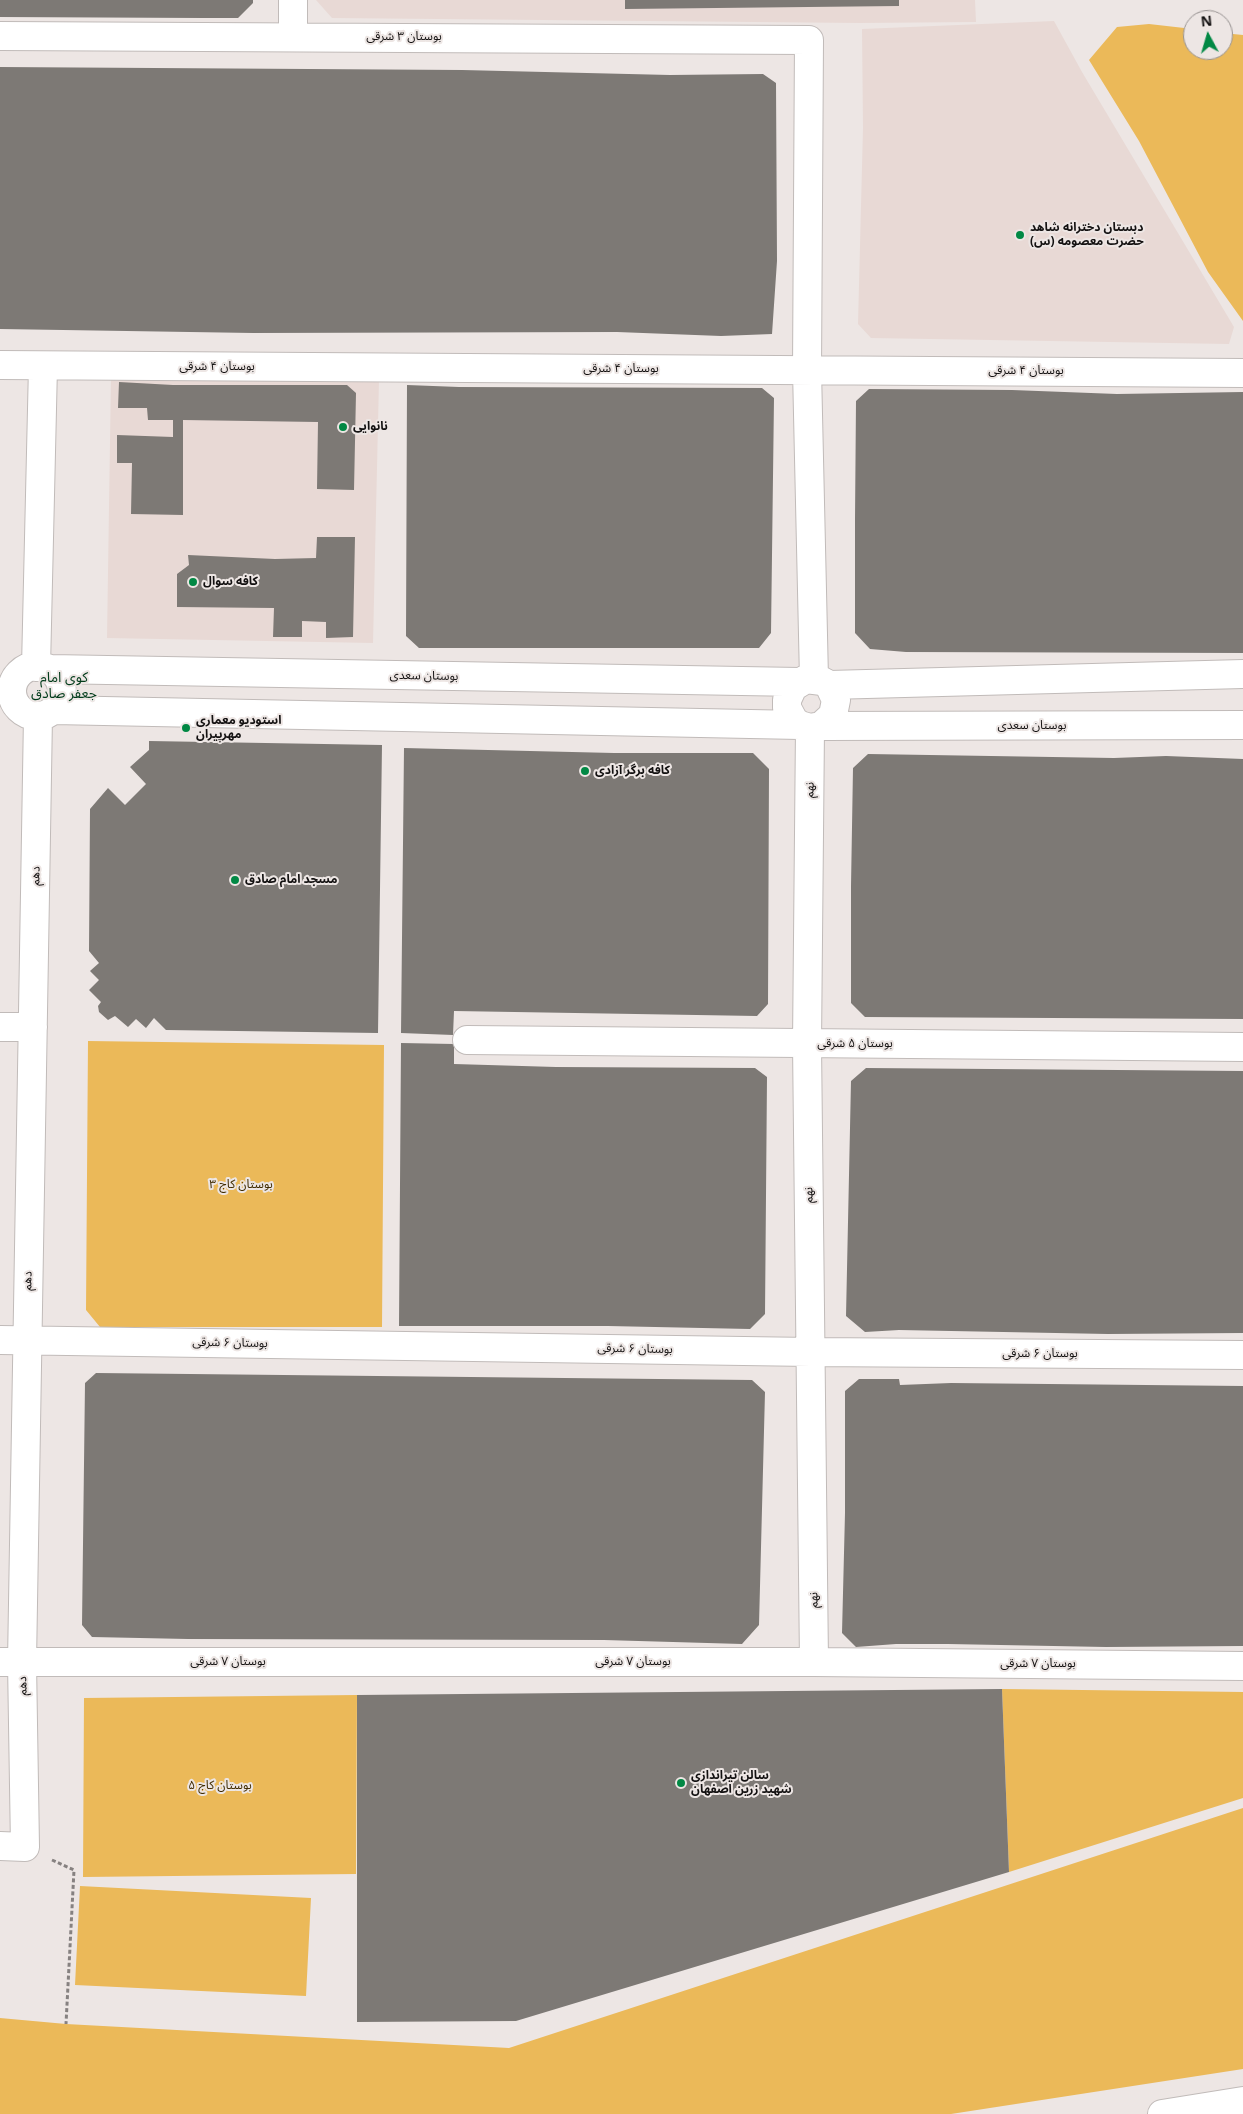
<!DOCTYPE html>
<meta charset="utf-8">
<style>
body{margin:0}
#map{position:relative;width:1243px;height:2114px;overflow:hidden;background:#ede6e4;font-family:"Noto Sans",sans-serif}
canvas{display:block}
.north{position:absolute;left:1183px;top:10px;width:50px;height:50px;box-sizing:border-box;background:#ede6e4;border:1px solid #969190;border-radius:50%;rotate:354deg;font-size:14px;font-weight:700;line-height:20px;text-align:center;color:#131111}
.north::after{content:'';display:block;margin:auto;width:18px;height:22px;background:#018844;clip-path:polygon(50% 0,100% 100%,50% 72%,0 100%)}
</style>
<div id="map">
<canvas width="1243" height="2114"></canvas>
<div class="north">N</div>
</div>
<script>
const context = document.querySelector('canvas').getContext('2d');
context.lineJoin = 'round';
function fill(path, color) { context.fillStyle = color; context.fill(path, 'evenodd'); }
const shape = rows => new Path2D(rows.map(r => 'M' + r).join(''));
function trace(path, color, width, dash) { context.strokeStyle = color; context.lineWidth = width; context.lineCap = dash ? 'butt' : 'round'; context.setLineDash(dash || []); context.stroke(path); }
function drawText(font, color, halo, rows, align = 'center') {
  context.font = font + ' "Noto Sans","Noto Sans Arabic",sans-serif'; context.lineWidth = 4; context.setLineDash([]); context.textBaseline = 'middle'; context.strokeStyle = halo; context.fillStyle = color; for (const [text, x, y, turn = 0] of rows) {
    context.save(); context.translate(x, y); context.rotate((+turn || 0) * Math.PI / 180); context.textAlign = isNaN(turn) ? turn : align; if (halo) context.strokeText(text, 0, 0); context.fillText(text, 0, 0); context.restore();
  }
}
fill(shape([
 [316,0,975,0,976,22,860,23,332,18],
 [1054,21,1082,72,1234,327,1229,344,871,338,858,324,863,128,862,29],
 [111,377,379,380,373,643,107,638]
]), '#e8d9d5');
fill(shape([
 [1149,24,1193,29,1193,50,1223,50,1223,33,1243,35,1243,321,1208,272,1139,141,1089,60,1117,27],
 [88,1041,384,1045,382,1327,100,1327,86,1310],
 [1002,1689,1243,1692,1243,1798,1009,1872],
 [357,1695,356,1874,83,1877,84,1698],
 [1243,1808,1243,2069,951,2114,0,2114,0,2018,66,2024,509,2048],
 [80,1886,311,1898,306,1996,75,1985]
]), '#ebb959');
fill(shape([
 [0,0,253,0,253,3,238,18,202,18,0,17],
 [625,0,899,0,899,6,625,9],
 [0,67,462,70,670,75,763,74,776,83,777,261,772,334,721,336,617,332,253,333,0,329],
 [119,382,173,385,347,385,356,393,354,490,317,489,318,422,183,420,183,515,131,514,132,463,117,463,117,435,173,437,173,420,148,420,147,408,118,408],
 [407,385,459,387,762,388,774,398,771,633,759,648,419,648,406,636],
 [869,389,1012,390,1117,394,1243,392,1243,653,906,652,870,649,855,633,855,519,856,401],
 [317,537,355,537,353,637,326,638,326,622,302,621,302,637,273,637,274,608,177,607,177,574,189,565,188,555,275,559,316,558],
 [149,741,382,745,378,1033,166,1030,154,1018,146,1028,136,1019,128,1027,115,1016,108,1020,99,1012,98,1006,101,1002,89,990,99,980,90,971,99,963,89,951,90,809,108,788,125,805,146,784,130,767,149,750],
 [404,748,614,753,753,753,769,769,768,1004,757,1016,454,1011,453,1035,401,1033],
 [868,754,1114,758,1166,756,1243,759,1243,1019,865,1017,851,1003,851,886,853,768],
 [401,1043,454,1044,454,1064,556,1067,755,1068,767,1077,765,1314,750,1329,608,1326,399,1326],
 [866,1068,1243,1071,1243,1333,1108,1334,899,1330,865,1332,846,1316,851,1081],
 [96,1373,752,1380,765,1392,759,1625,742,1644,604,1640,188,1639,92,1637,82,1625,85,1383],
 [859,1379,899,1379,900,1385,951,1383,1243,1386,1243,1646,1106,1647,948,1644,896,1644,856,1647,842,1633,845,1513,845,1391],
 [1002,1689,1009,1872,516,2021,357,2022,357,1695]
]), '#7d7975');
const minor = shape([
 [0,36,809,40,807,370,814,679],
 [293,37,293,0],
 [0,365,1243,373],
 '12 691a25 25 0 1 1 50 0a25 25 0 1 1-50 0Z',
 [36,667,43,366],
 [50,669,799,682],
 [829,685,1243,674],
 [54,710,800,725],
 [821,726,833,715,836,700,829,685,822,681,806,679,793,687,787,700,787,708,794,721,800,725,810,728,821,726,1243,725],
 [810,728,807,1044,814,1662],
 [0,1027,33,1027],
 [467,1040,1243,1047],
 [0,1340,811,1352,1243,1355],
 [0,1662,814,1662,1243,1666],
 [0,1846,25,1847,22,1662,38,716]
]);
const major = shape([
 [1162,2114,1243,2101]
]);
trace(minor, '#c1bbb9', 30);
trace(major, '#c1bbb9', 30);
trace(shape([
 [52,1860,74,1870,66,2024]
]), '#868180', 3, [4, 2.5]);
trace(minor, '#fff', 28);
trace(major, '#fff', 28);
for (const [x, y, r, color] of [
 [1020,235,5,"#018844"],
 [343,427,5,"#018844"],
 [193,582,5,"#018844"],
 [186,728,5,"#018844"],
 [585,771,5,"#018844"],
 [235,880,5,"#018844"],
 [681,1783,5,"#018844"]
]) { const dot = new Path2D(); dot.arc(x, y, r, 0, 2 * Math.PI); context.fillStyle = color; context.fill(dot); trace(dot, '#ede6e4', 2); }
drawText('12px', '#131111', '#ede6e4', [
 ["بوستان ۳ شرقی",404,37],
 ["بوستان ۴ شرقی",217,367],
 ["بوستان ۴ شرقی",621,369],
 ["بوستان ۴ شرقی",1026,371],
 ["بوستان سعدی",424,676,1],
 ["بوستان سعدی",1032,726],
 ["نهم",810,790,-89],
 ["دهم",36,876,-89],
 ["بوستان ۵ شرقی",855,1044],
 ["نهم",809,1195,-91],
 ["دهم",28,1281,-89],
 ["بوستان ۶ شرقی",230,1343,1],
 ["بوستان ۶ شرقی",635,1349,1],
 ["بوستان ۶ شرقی",1040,1354],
 ["نهم",814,1600,-91],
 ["بوستان ۷ شرقی",228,1662],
 ["بوستان ۷ شرقی",633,1662],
 ["بوستان ۷ شرقی",1038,1664],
 ["دهم",23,1686,-91]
]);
drawText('bold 12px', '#131111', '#ede6e4', [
 ["دبستان دخترانه شاهد",1030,228],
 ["حضرت معصومه (س)",1030,242],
 ["نانوایی",353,427],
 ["کافه سوال",203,582],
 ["استودیو معماری",196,721],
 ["مهرپیران",196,735],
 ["کافه برگر آزادی",595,771],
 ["مسجد امام صادق",245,880],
 ["سالن تیراندازی",691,1776],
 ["شهید زرین اصفهان",691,1790]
], 'left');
drawText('12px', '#3f2b00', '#ede6e4', [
 ["بوستان کاج ۳",241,1185],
 ["بوستان کاج ۵",220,1786]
]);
drawText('14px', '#013b1a', '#ede6e4', [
 ["کوی امام",64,678],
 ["جعفر صادق",64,694]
]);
</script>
